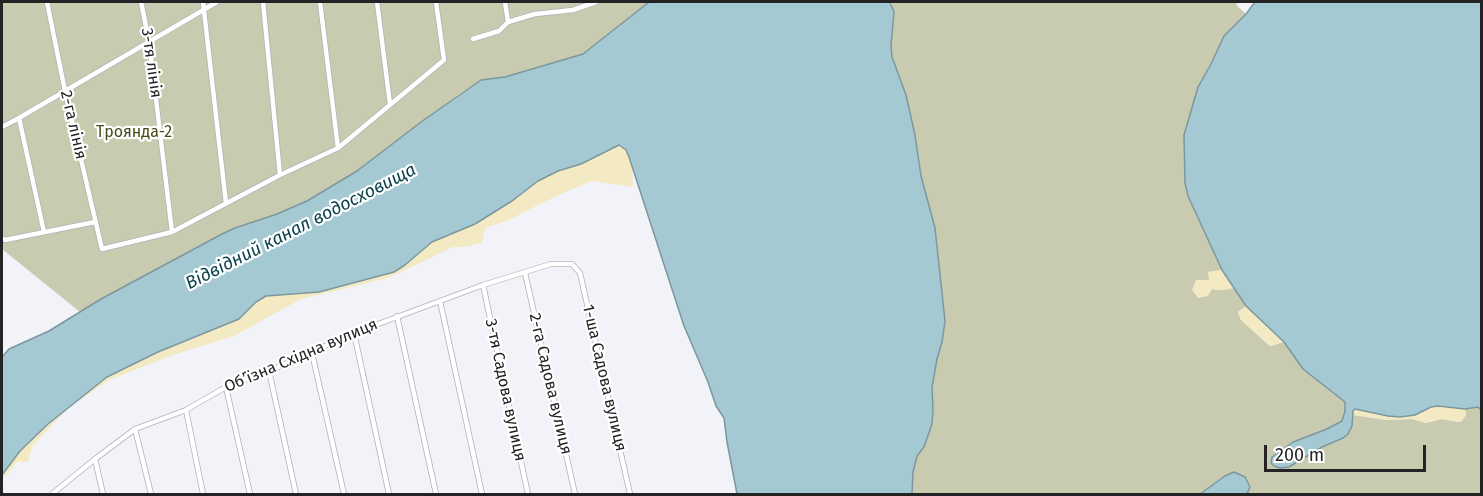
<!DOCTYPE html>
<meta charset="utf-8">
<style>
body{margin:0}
#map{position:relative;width:1483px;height:496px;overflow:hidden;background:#f2f2f9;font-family:"Fira Sans",sans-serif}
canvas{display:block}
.frame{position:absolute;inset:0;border:3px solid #232325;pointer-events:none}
.scale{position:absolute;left:1264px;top:445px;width:162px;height:27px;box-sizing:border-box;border:3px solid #232325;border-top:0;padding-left:8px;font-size:18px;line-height:21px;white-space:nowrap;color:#232325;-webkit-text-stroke:4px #fff;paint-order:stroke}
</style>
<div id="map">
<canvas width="1483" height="496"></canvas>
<div class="frame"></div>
<div class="scale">200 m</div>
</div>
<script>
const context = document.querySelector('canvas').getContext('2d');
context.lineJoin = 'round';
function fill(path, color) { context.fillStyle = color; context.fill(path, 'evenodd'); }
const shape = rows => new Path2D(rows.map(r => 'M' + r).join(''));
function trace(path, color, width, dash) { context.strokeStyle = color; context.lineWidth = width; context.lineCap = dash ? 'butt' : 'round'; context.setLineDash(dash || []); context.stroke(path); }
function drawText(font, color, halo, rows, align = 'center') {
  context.font = font + ' "Fira Sans",sans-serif'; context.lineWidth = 4.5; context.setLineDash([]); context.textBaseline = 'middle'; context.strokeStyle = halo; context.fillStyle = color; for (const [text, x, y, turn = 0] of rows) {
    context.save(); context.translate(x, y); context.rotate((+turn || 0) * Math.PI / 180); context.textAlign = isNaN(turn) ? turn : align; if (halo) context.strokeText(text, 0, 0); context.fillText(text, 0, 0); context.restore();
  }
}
fill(shape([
 [2,2,649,2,583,54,505,77,481,80,458,95,357,171,307,201,277,214,235,228,222,234,80,312,2,249],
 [893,2,1238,2,1236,5,1246,14,1224,36,1211,64,1198,87,1184,135,1185,183,1188,196,1222,270,1208,272,1212,289,1222,290,1234,288,1246,306,1238,312,1241,320,1270,346,1284,342,1303,369,1345,402,1345,411,1342,421,1327,429,1293,442,1299,462,1322,447,1343,438,1352,426,1353,415,1387,420,1412,419,1426,423,1441,419,1460,422,1466,415,1465,409,1481,406,1481,494,1247,494,1250,487,1245,477,1225,476,1200,494,912,494,913,472,917,456,924,447,933,410,932,387,937,359,942,342,945,321,935,228,921,176,915,135,906,95,892,57,891,45,894,12,892,4]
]), '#c8cbaf');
fill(shape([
 [619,145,626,150,629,157,632,168,633,187,591,181,544,202,509,220,485,228,482,243,463,247,453,247,420,263,388,278,301,299,234,336,173,355,109,380,67,409,32,447,28,462,17,462,2,480,2,475,20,451,48,424,107,377,158,352,191,339,246,313,256,302,266,296,319,292,394,272,405,265,432,242,475,224,512,201,538,181,558,171,581,164],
 [1222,270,1234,288,1222,290,1212,289,1208,296,1198,298,1192,290,1196,280,1209,280,1208,272],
 [1246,306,1284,342,1270,346,1241,320,1238,312],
 [1443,406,1465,409,1466,415,1461,422,1441,419,1426,423,1412,419,1387,420,1353,415,1353,410,1356,409,1421,412,1431,407]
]), '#f3eac4');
const water = shape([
 [649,2,890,2,894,12,891,45,892,57,906,95,915,135,921,176,935,228,945,321,942,342,937,359,932,387,933,410,932,424,924,447,917,456,913,472,912,494,737,494,727,442,724,418,716,406,708,382,684,326,629,157,626,150,619,145,581,164,558,171,538,181,512,201,475,224,432,242,405,265,394,272,319,292,266,296,256,302,239,319,158,352,107,377,48,424,20,451,2,475,2,357,9,349,49,331,101,299,222,234,235,228,277,214,307,201,357,171,421,122,481,80,505,77,583,54,649,2],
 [1255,2,1481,2,1481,410,1478,407,1465,409,1438,406,1431,407,1415,415,1400,417,1388,416,1355,409,1353,411,1352,426,1348,434,1343,438,1322,447,1289,467,1280,468,1274,466,1271,463,1272,457,1293,442,1327,429,1342,421,1345,411,1345,402,1303,369,1284,342,1246,306,1222,270,1188,196,1185,183,1184,135,1198,87,1211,64,1224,36,1246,14,1255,2],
 [1234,472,1245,477,1250,487,1247,494,1200,494,1225,476,1234,472]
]);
fill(water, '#a4c9d2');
trace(water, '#7d979e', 1.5);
const street = shape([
 [47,2,65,91,102,249,172,232,280,175,338,148,444,60,436,2],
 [141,2,149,41,172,232],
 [203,2,226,203],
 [263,2,280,175],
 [320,2,338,148],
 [377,2,390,104],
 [505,2,508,22],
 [473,39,499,31,508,22,535,14,573,10,596,2],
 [19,118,44,232],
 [2,127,19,118,217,2],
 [2,238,5,240,95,222],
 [525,273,575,494],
 [483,285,528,494],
 [440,301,482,494],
 [397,316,436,494],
 [354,333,389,494],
 [312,353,344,494],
 [269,371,296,494],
 [226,387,250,494],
 [186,410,203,494],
 [135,429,151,494],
 [95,459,103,494],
 [52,494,95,459,135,429,186,410,226,387,269,371,354,333,483,285,551,264,572,264,580,273,630,494]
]);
trace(street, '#b1b1b8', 6);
trace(street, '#fff', 4.5);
drawText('16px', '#232325', '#fff', [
 ["3-тя лінія",151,63,82],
 ["2-га лінія",73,125,77],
 ["Обʼїзна Східна вулиця",301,356,-23],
 ["1-ша Садова вулиця",604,378,77],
 ["2-га Садова вулиця",550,384,77],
 ["3-тя Садова вулиця",505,390,78]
]);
drawText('16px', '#484a18', '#fff', [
 ["Троянда-2",134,133]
]);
drawText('italic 18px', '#0b424d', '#fff', [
 ["Відвідний канал водосховища",301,227,-27]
]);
</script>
